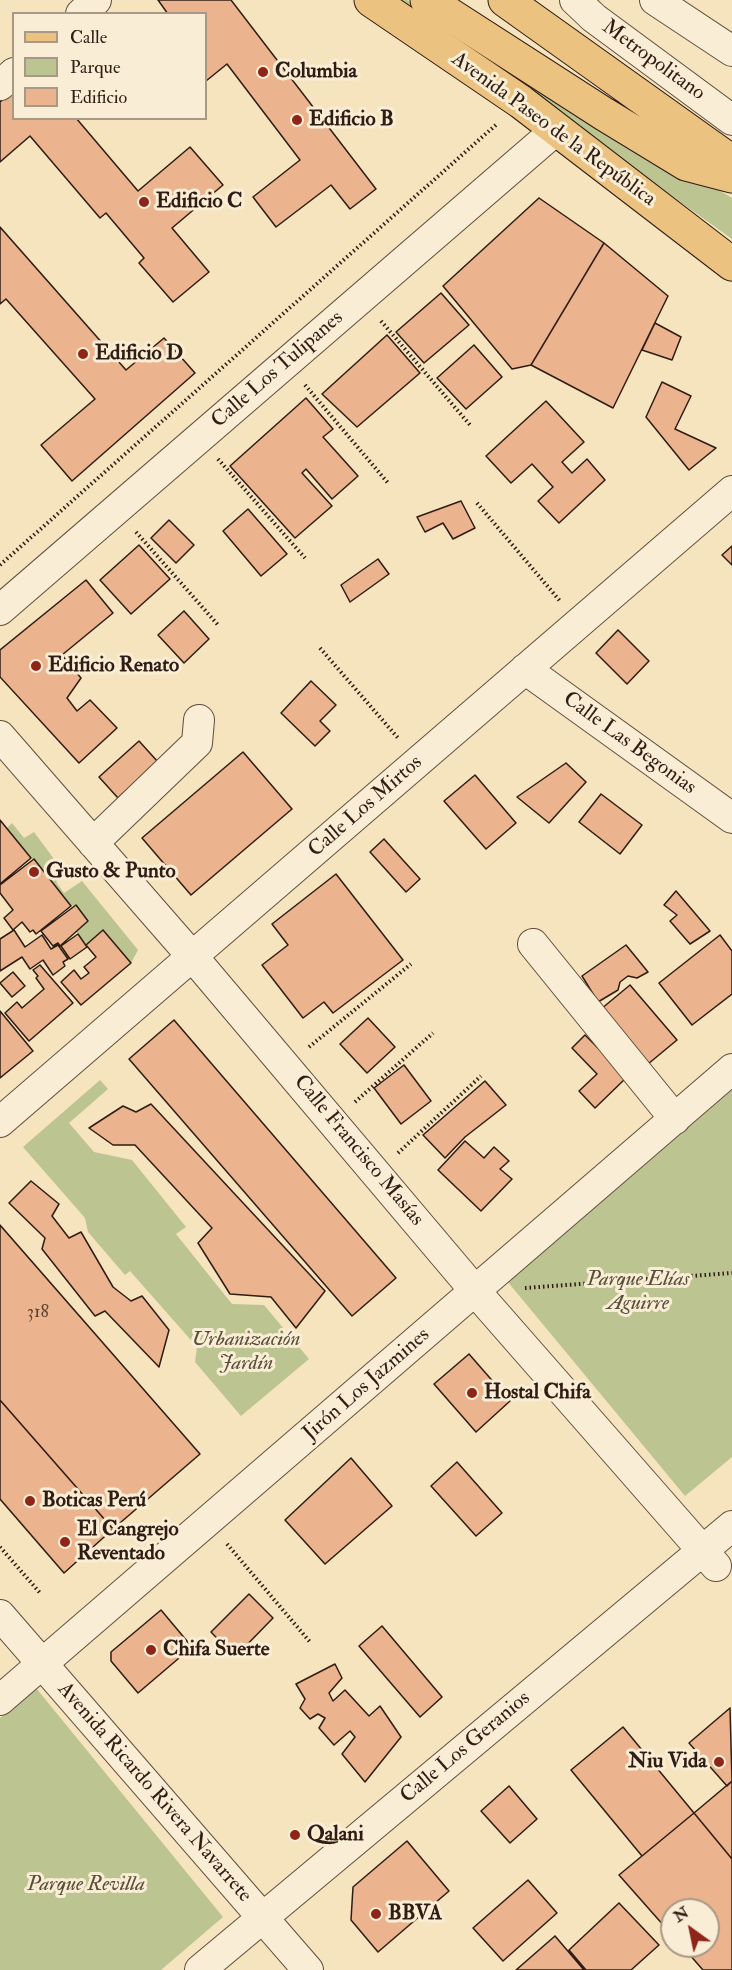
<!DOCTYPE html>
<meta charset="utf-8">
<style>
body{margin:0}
#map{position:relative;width:732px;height:1970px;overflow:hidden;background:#f6e4bf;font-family:"IM FELL Double Pica",serif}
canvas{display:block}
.legend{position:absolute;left:12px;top:12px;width:195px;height:108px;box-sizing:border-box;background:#f9edd5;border:2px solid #a89987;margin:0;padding:8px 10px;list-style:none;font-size:18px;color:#2f1c13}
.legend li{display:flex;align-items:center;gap:12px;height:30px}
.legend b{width:30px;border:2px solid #a89987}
.north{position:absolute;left:660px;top:1898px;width:60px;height:60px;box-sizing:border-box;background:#f9edd5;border:2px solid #a89987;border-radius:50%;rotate:327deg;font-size:16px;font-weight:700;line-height:24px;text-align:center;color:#2f1c13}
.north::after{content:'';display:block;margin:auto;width:21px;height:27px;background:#8f2418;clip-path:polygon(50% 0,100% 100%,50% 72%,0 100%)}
</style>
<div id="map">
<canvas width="732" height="1970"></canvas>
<ul class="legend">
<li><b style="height:8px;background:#ebc280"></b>Calle</li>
<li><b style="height:16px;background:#bcc492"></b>Parque</li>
<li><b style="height:16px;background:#ebb48f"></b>Edificio</li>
</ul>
<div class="north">N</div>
</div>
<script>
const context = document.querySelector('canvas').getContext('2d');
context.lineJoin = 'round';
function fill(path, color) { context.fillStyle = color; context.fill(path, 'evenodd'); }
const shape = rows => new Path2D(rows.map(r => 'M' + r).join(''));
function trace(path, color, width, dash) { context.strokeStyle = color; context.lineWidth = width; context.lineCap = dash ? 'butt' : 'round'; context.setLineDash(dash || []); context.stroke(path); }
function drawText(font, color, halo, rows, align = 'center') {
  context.font = font + ' "IM FELL Double Pica",serif'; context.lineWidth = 6; context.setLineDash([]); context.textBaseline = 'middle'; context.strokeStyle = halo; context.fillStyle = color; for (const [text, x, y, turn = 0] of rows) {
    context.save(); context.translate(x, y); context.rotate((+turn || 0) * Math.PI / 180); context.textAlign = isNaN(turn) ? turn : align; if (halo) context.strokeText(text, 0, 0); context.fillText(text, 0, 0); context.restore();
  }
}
fill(shape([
 [399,0,407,0,732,198,732,239],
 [12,823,24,838,34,832,65,874,56,882,64,893,82,881,138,950,131,963,103,930,86,945,75,930,87,920,76,905,71,906,7,828],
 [100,1080,108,1089,69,1123,94,1152,132,1160,186,1227,176,1234,232,1304,264,1305,309,1359,241,1416,195,1362,197,1347,130,1271,125,1275,88,1232,85,1218,23,1147],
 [732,1086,732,1457,685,1496,507,1281],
 [36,1688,223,1917,161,1970,0,1970,0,1718]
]), '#bcc492');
const building = shape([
 [158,0,231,0,376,189,350,209,331,185,276,227,253,197,300,160,227,64,206,81,206,14,168,14,158,0],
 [14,91,14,118,76,118,138,191,190,147,223,185,172,228,209,272,173,302,139,263,144,258,106,213,100,218,30,136,0,162,0,102,14,91],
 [539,198,604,243,531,365,512,369,443,286,539,198],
 [0,227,126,370,164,338,195,373,72,481,41,445,95,399,6,299,0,304,0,227],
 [604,243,668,296,613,408,531,365,604,243],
 [441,293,469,325,424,363,396,332,441,293],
 [655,323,681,337,672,360,642,350,655,323],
 [387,335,420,373,357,427,322,394,387,335],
 [474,345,502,377,466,409,437,378,474,345],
 [662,382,691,396,675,429,716,448,689,470,646,417,662,382],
 [306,398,333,429,323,437,358,476,332,499,306,469,302,473,332,506,295,538,230,466,306,398],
 [546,401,584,442,562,462,572,473,587,459,605,480,559,523,538,501,553,487,532,464,511,483,486,456,546,401],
 [461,501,475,528,453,539,443,523,425,532,417,517,461,501],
 [248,509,287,554,261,576,223,531,248,509],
 [169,520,194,545,176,563,151,538,169,520],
 [139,545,170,579,131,614,100,580,139,545],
 [732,546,732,565,722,555,732,546],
 [378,559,389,574,350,602,341,585,378,559],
 [86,580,113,613,62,655,81,678,67,698,77,711,90,700,117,728,79,763,0,677,0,650,86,580],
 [184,611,209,639,184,663,158,635,184,611],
 [618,630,649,661,627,684,596,653,618,630],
 [311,681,336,705,320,721,330,731,315,746,281,713,311,681],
 [139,741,158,762,118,798,99,777,139,741],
 [243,752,292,809,191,895,142,838,243,752],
 [566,763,586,782,549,823,517,797,566,763],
 [475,775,516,823,486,849,444,801,475,775],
 [601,794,642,825,620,854,579,822,601,794],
 [0,820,31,858,0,884,0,820],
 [384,839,420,879,406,892,370,852,384,839],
 [34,859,71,906,36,934,33,930,30,932,22,922,13,930,4,918,13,910,0,893,0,885,34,859],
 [336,874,403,960,333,1013,324,1002,303,1018,262,965,288,945,272,924,336,874],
 [676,891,710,931,690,944,670,921,677,915,664,905,676,891],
 [76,905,88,921,60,946,58,943,53,946,41,931,76,905],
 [14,930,25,947,42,935,51,949,58,945,68,959,63,962,65,966,53,975,43,960,30,969,22,957,0,971,0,939,14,930],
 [103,930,131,963,81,1005,61,982,74,970,81,979,89,973,84,967,96,957,86,945,103,930],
 [78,934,87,947,70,959,61,946,78,934],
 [720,935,732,951,732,994,692,1025,659,983,720,935],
 [626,945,648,972,637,978,628,976,620,982,618,990,598,1002,582,976,626,945],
 [40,965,73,1003,29,1041,5,1013,17,1002,22,1008,44,989,36,978,38,976,33,970,40,965],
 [13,972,25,986,12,997,0,983,13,972],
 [630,985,677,1040,642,1069,595,1014,630,985],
 [0,1011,33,1051,0,1078,0,1011],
 [368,1018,395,1047,367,1073,340,1044,368,1018],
 [174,1020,396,1278,352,1316,129,1059,174,1020],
 [585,1035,627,1077,595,1108,579,1091,597,1074,572,1048,585,1035],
 [404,1065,431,1101,401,1124,374,1088,404,1065],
 [485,1081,506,1105,465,1137,445,1158,423,1135,485,1081],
 [151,1104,325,1291,296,1328,271,1297,230,1294,198,1243,212,1228,135,1145,113,1145,89,1128,123,1106,136,1112,151,1104],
 [465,1141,484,1158,494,1147,509,1161,500,1169,512,1179,481,1211,438,1170,465,1141],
 [31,1181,59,1204,52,1216,69,1238,81,1232,113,1287,131,1301,142,1296,169,1330,159,1367,105,1311,95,1316,42,1249,45,1238,9,1203,31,1181],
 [0,1225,200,1454,113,1529,0,1400,0,1225],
 [469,1354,510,1401,476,1432,434,1384,469,1354],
 [0,1400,113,1529,64,1573,0,1499,0,1400],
 [351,1458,392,1506,325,1564,285,1520,351,1458],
 [457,1462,502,1513,476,1536,431,1486,457,1462],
 [249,1594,273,1618,235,1657,211,1632,249,1594],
 [161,1610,192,1647,138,1693,111,1661,111,1652,161,1610],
 [382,1626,442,1697,420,1717,359,1646,382,1626],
 [335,1664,342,1678,329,1693,333,1701,345,1690,369,1716,380,1706,401,1737,365,1782,342,1754,355,1737,350,1731,334,1745,319,1728,325,1718,318,1714,310,1719,300,1708,305,1699,296,1684,335,1664],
 [730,1708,732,1781,727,1786,689,1743,730,1708],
 [623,1727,694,1813,642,1856,571,1770,623,1727],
 [732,1781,732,1859,694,1813,732,1781],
 [509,1786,537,1819,510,1843,481,1811,509,1786],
 [694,1813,732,1859,732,1970,703,1970,682,1946,708,1946,708,1910,672,1910,672,1935,619,1875,694,1813],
 [407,1841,449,1891,378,1952,351,1920,353,1887,407,1841],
 [528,1880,557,1913,503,1961,473,1928,528,1880],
 [619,1903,659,1945,631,1970,586,1970,569,1950,619,1903],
 [555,1936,584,1970,516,1970,555,1936]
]);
fill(building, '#ebb48f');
trace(building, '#2f1c13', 1.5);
const minor = shape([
 [575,0,594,18,732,120],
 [655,0,732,51],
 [81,14,96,0],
 [0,85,14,73],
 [0,610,556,130],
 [525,669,732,818],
 [0,736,204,970,476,1292,716,1566],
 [93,843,197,743,199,720],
 [533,944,675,1119],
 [0,1122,732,491],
 [0,1615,308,1970],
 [0,1700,732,1069],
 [200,1970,732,1526]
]);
const major = shape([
 [371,0,521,102,732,264]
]);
const highway = shape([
 [427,0,604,114,686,164,732,176],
 [505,0,732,162]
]);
trace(minor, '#614e3e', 32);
trace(major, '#2f1c13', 35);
trace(highway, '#2f1c13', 35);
trace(shape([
 [381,321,470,425],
 [305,385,388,483],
 [218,459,305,558],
 [477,503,560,601],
 [136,532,219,626],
 [0,565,498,123],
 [320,648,398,738],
 [309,1047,411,964],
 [355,1102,433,1033],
 [398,1153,481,1076],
 [525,1288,732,1273],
 [227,1544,310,1642],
 [0,1547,41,1594]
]), '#2f1c13', 4, [1.5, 3]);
trace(minor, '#f9edd5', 30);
trace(major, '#ebc280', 33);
trace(highway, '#ebc280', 33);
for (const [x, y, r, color] of [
 [263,72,6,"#8f2418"],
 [297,120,6,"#8f2418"],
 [144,202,6,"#8f2418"],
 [83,354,6,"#8f2418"],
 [36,666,6,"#8f2418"],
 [34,872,6,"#8f2418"],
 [472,1393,6,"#8f2418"],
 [30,1501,6,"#8f2418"],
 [65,1542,6,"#8f2418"],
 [151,1650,6,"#8f2418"],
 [719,1762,6,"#8f2418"],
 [295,1835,6,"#8f2418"],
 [376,1914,6,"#8f2418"]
]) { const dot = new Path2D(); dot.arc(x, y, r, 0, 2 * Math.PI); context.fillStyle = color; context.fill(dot); trace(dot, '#f9edd5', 2); }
drawText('18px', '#5e4232', null, [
 ["318",38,1313]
]);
drawText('21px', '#2f1c13', '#f9edd5', [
 ["Metropolitano",653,61,36],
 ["Avenida Paseo de la República",553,130,36],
 ["Calle Los Tulipanes",278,370,-41],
 ["Calle Las Begonias",629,744,36],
 ["Calle Los Mirtos",366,807,-41],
 ["Calle Francisco Masías",358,1151,50],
 ["Jirón Los Jazmines",367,1385,-41],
 ["Calle Los Geranios",466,1748,-40],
 ["Avenida Ricardo Rivera Navarrete",154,1793,49]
]);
drawText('bold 21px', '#2f1c13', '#f9edd5', [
 ["Columbia",275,72],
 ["Edificio B",309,120],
 ["Edificio C",156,202],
 ["Edificio D",95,354],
 ["Edificio Renato",48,666],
 ["Gusto & Punto",46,872],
 ["Hostal Chifa",484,1393],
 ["Boticas Perú",42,1501],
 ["El Cangrejo",77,1530],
 ["Reventado",77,1554],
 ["Chifa Suerte",163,1650],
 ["Niu Vida",707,1762,"right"],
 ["Qalani",307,1835],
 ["BBVA",388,1914]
], 'left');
drawText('italic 21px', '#594e39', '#f9edd5', [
 ["Parque Elías",638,1280],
 ["Aguirre",638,1304],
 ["Urbanización",246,1340],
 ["Jardín",246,1364],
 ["Parque Revilla",86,1885]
]);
</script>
